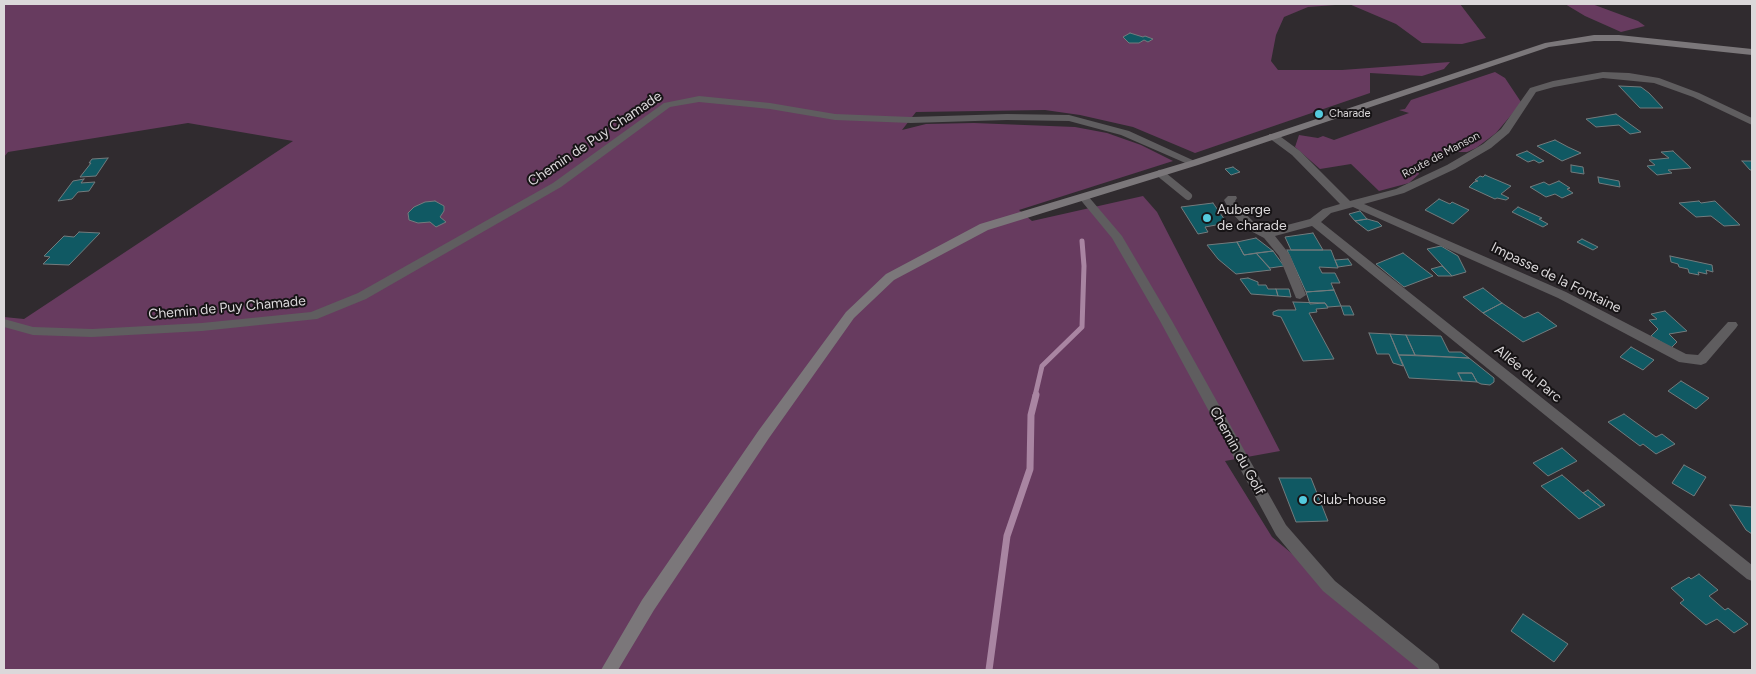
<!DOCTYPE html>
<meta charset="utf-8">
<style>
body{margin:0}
#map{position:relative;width:1756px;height:674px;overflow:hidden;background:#302b2f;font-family:Figtree,sans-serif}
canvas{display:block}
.frame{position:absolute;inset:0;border:5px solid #dbd8da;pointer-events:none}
</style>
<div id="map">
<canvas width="1756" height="674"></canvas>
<div class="frame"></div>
</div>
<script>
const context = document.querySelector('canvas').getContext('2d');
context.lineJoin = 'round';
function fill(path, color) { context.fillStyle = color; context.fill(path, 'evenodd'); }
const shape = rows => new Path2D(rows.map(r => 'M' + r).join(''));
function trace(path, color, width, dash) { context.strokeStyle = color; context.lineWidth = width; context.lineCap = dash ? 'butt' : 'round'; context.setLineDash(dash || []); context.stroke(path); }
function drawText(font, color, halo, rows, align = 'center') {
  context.font = font + ' Figtree,sans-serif'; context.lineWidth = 4; context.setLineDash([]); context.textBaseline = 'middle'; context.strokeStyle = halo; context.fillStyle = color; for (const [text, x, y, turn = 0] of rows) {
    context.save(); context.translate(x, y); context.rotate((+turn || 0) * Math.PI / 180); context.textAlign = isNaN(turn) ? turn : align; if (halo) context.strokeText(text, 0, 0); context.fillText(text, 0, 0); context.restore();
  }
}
fill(shape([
 [4,4,1460,4,1486,38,1462,44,1422,43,1396,24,1349,4,1308,7,1284,17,1276,35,1271,61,1278,70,1342,70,1450,62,1444,69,1422,76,1370,73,1370,93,1195,153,1133,127,1080,115,1045,110,916,112,902,130,926,124,974,123,1075,127,1107,133,1141,145,1173,161,1019,210,1032,221,1143,196,1157,212,1280,451,1225,461,1272,537,1432,670,4,670,4,317,24,319,293,141,188,123,8,152,4,157],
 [1565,4,1592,4,1638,21,1645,26,1621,32,1585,16],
 [1495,72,1505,78,1521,102,1517,108,1496,133,1476,148,1467,152,1452,152,1418,170,1419,174,1409,183,1379,191,1351,164,1320,169,1295,147,1299,135,1318,138,1323,136,1334,140,1409,113,1399,110,1405,109,1411,100]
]), '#673b5f');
trace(shape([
 [1035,396,1042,366,1082,327,1084,266,1082,241]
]), '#a985a2', 5);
trace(shape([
 [989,670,1007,536,1030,469,1031,415,1036,395]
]), '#a985a2', 7);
const building = shape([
 [1130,33,1143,37,1145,36,1153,39,1148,42,1144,40,1139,43,1129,43,1123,37,1130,33],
 [1619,86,1641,87,1649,93,1663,108,1640,108,1619,86],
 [1616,114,1641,132,1630,134,1619,125,1596,127,1586,119,1616,114],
 [1555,140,1568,147,1581,153,1562,161,1537,146,1555,140],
 [1527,151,1544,161,1539,163,1534,160,1528,162,1516,155,1527,151],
 [1673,151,1691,168,1668,170,1672,173,1657,175,1647,166,1655,165,1649,160,1669,158,1661,152,1673,151],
 [108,158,96,176,80,177,91,163,89,163,92,159,108,158],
 [1742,161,1752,161,1752,170,1750,170,1742,161],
 [1571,165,1583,167,1584,174,1571,172,1571,165],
 [1233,167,1240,172,1231,175,1225,169,1233,167],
 [1485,175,1511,186,1501,194,1509,198,1506,200,1497,198,1495,199,1469,187,1474,182,1478,181,1475,180,1480,176,1483,177,1485,175],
 [1598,177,1619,181,1620,187,1599,183,1598,177],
 [84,179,81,183,95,182,89,191,78,192,72,199,58,201,73,181,84,179],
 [1559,181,1570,188,1567,189,1573,193,1562,198,1555,194,1546,197,1530,187,1544,182,1549,185,1559,181],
 [1439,199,1450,204,1452,202,1469,210,1453,224,1425,210,1439,199],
 [435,201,444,206,444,211,440,217,446,222,436,227,430,222,418,223,409,220,408,213,414,207,425,202,435,201],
 [1699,201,1701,203,1715,201,1740,225,1724,226,1711,216,1696,217,1679,203,1699,201],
 [1213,203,1227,223,1205,227,1208,232,1198,234,1181,207,1213,203],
 [1518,207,1542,218,1539,219,1548,224,1543,227,1512,212,1518,207],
 [1360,211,1367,219,1355,221,1349,214,1360,211],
 [1367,219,1378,222,1382,226,1368,231,1355,221,1367,219],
 [79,232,100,233,69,265,43,264,50,257,44,256,64,236,74,237,79,232],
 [1313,233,1323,250,1291,250,1285,237,1313,233],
 [1256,238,1273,251,1244,255,1237,242,1256,238],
 [1582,239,1598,247,1593,250,1577,242,1582,239],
 [1237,242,1244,255,1256,253,1271,270,1236,274,1218,259,1207,245,1237,242],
 [1441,246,1458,256,1466,272,1452,276,1427,249,1441,246],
 [1287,250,1331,250,1338,268,1319,267,1322,273,1335,273,1340,283,1331,283,1334,290,1306,292,1287,250],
 [1273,251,1284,266,1270,268,1256,253,1273,251],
 [1403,253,1433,276,1404,287,1376,264,1403,253],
 [1670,256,1712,265,1713,272,1706,270,1707,274,1698,272,1699,275,1689,273,1688,269,1679,267,1678,264,1671,262,1670,256],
 [1348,259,1352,265,1338,267,1335,260,1348,259],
 [1442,266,1452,276,1438,276,1431,269,1442,266],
 [1248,278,1258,282,1258,285,1266,285,1268,289,1276,289,1278,296,1251,294,1240,279,1248,278],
 [1483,288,1502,303,1483,313,1463,297,1483,288],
 [1276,289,1289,289,1291,297,1278,296,1276,289],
 [1334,290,1341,306,1328,307,1325,303,1310,304,1306,292,1334,290],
 [1293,302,1325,303,1328,308,1316,309,1317,312,1309,313,1334,359,1303,361,1281,317,1273,315,1273,312,1278,310,1296,310,1293,302],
 [1502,303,1524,318,1538,312,1557,326,1523,342,1483,313,1502,303],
 [1341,306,1350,306,1354,315,1344,315,1341,306],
 [1665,311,1687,331,1669,334,1677,342,1671,348,1651,336,1658,329,1649,320,1657,319,1651,314,1665,311],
 [1369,333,1390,334,1403,366,1393,363,1389,354,1377,354,1369,333],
 [1390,334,1406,335,1415,355,1399,355,1390,334],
 [1406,335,1441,336,1449,352,1461,352,1469,358,1415,355,1406,335],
 [1631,347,1654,360,1643,370,1620,357,1631,347],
 [1399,355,1469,358,1494,378,1494,382,1490,385,1481,384,1477,382,1472,373,1458,373,1462,381,1409,378,1399,355],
 [1458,373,1472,373,1477,382,1462,381,1458,373],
 [1681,381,1709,398,1696,409,1668,391,1681,381],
 [1624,414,1656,437,1662,434,1675,444,1656,454,1643,444,1640,446,1608,422,1624,414],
 [1562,448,1577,461,1548,476,1533,463,1562,448],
 [1684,465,1706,477,1694,496,1672,483,1684,465],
 [1562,475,1583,493,1601,507,1579,519,1541,486,1562,475],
 [1279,478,1311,478,1328,521,1296,522,1279,478],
 [1588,490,1605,505,1601,507,1583,493,1588,490],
 [1730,505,1752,507,1752,534,1746,530,1730,505],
 [1699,574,1718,590,1709,596,1725,610,1728,608,1748,624,1734,633,1717,619,1706,625,1680,603,1684,600,1671,588,1689,577,1691,579,1699,574],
 [1523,614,1568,644,1554,662,1511,631,1523,614]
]);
fill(building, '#105963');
trace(building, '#737b7d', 1);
trace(shape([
 [1160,173,1163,175]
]), '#5f5d5f', 6);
trace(shape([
 [1161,174,1188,196]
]), '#5f5d5f', 8);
fill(shape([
 [1603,72,1629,73,1659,78,1699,93,1752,118,1752,125,1693,97,1654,83,1603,78,1554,87,1536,92,1509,133,1491,148,1455,169,1404,193,1364,204,1566,292,1686,354,1698,355,1728,322,1736,322,1738,325,1736,328,1706,363,1701,365,1679,362,1558,298,1353,207,1331,213,1321,222,1752,565,1752,581,1747,579,1312,226,1275,236,1290,255,1306,295,1300,299,1296,298,1279,256,1264,238,1247,229,1230,211,1224,200,1228,196,1236,196,1237,198,1235,201,1238,207,1255,223,1268,230,1310,219,1323,209,1340,204,1292,155,1269,138,1269,134,1277,134,1300,151,1350,201,1396,189,1447,165,1483,144,1501,129,1530,88,1553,81,1603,72],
 [699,96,770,103,835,114,911,117,1007,114,1069,115,1129,131,1199,163,1194,166,1190,165,1121,135,1069,121,1007,120,911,123,835,120,770,109,699,102,670,107,561,187,366,299,317,319,202,331,92,337,33,335,4,327,4,319,33,327,92,329,202,323,311,312,358,293,553,183,664,103,699,96],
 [1084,195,1088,196,1122,236,1172,321,1286,525,1335,581,1438,664,1440,670,1420,670,1323,591,1276,535,1160,321,1112,238,1079,198,1084,195]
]), '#5f5d5f');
fill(shape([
 [1594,35,1619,35,1752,49,1752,55,1619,41,1594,41,1549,47,1198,165,988,230,894,280,854,318,769,438,654,610,618,670,601,670,642,600,759,430,846,312,886,274,980,224,1190,161,1545,43,1594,35]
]), '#7b777a');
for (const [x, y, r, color] of [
 [1319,114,5,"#54cadd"],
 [1207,218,5,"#54cadd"],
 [1303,500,5,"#54cadd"]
]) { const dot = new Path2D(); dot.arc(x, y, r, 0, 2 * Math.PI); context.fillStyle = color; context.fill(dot); trace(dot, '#171416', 2); }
drawText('11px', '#dbd8da', '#171416', [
 ["Charade",1329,114]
], 'left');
drawText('11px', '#dbd8da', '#171416', [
 ["Route de Manson",1441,155,-28]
]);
drawText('14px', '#dbd8da', '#171416', [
 ["Chemin de Puy Chamade",595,139,-34],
 ["Impasse de la Fontaine",1556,278,26],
 ["Chemin de Puy Chamade",227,308,-5],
 ["Allée du Parc",1528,374,39],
 ["Chemin du Golf",1237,451,61]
]);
drawText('14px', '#dbd8da', '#171416', [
 ["Auberge",1217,210],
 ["de charade",1217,226],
 ["Club-house",1313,500]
], 'left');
</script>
